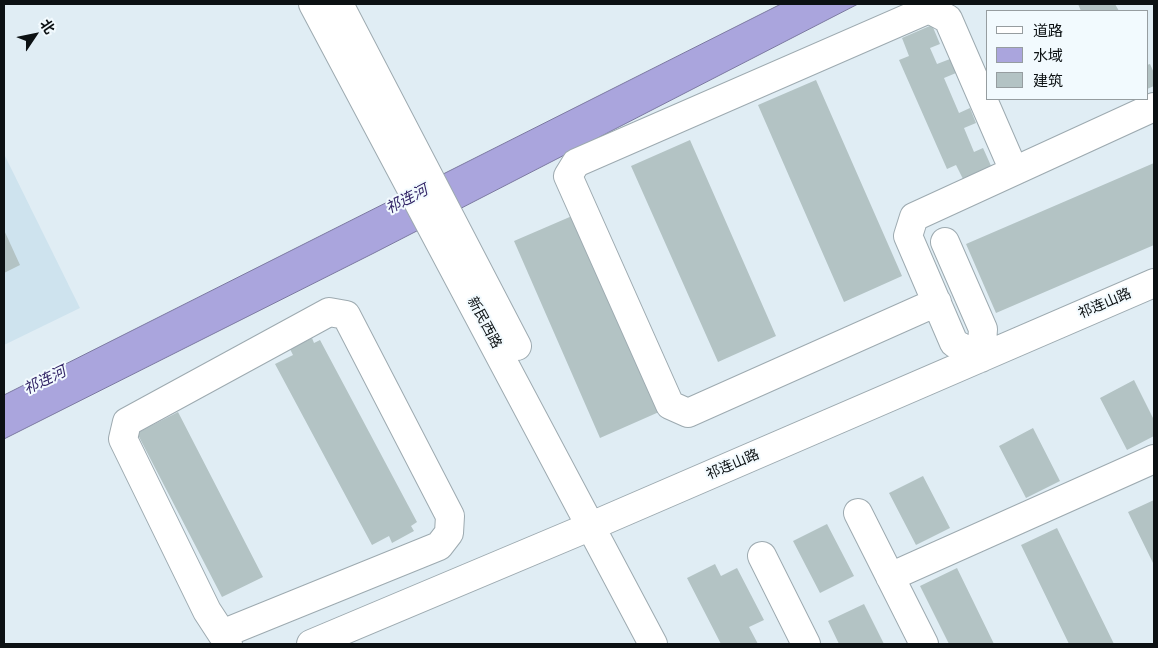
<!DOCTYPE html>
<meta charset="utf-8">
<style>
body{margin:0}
#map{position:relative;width:1158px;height:648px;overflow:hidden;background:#e0edf4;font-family:"DM Sans","Noto Sans SC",sans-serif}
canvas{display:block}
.frame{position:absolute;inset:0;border:5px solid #0c1113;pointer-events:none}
.legend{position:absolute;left:986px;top:10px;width:162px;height:90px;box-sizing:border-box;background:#f2fafe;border:1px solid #969da0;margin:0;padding:6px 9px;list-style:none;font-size:15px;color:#0c1113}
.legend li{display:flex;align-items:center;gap:10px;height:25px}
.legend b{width:25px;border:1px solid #969da0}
.north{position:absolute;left:10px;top:10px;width:50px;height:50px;-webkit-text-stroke:4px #f2fafe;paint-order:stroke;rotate:56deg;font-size:14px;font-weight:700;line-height:20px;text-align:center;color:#0c1113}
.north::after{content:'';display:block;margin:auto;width:18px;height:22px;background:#0c1113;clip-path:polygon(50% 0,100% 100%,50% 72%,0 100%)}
</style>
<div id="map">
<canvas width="1158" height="648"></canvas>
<div class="frame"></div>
<ul class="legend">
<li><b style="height:6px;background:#fff"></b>道路</li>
<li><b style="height:14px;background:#aaa5dd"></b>水域</li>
<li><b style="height:14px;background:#b3c3c4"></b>建筑</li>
</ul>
<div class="north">北</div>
</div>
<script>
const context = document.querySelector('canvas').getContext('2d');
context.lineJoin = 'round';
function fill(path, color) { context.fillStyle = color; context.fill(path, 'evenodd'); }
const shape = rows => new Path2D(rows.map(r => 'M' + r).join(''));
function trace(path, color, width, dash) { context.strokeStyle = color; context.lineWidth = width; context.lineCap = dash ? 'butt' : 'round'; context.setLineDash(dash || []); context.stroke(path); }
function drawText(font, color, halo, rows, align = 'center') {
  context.font = font + ' "DM Sans","Noto Sans SC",sans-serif'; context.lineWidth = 4; context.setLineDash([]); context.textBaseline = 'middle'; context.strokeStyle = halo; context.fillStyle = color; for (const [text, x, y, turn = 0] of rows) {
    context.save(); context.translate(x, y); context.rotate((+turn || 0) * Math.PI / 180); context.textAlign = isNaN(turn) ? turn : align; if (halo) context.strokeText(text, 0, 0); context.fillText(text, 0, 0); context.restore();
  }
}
fill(shape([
 [4,154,80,308,4,345]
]), '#cee3ee');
const water = shape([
 [781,4,858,4,374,253,4,439,4,395,781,4]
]);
fill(water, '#aaa5dd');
trace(water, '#7b79a0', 1);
fill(shape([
 [1078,4,1115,4,1119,11,1081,11],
 [932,25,940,44,930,48,937,64,950,59,956,73,944,78,959,113,970,108,976,123,964,128,974,152,983,148,992,168,964,181,956,165,947,169,899,60,909,56,902,38],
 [1150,64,1154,73,1154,86,1147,89,1147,65],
 [816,80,902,276,844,302,758,105],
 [690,140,776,336,718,362,631,166],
 [1154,163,1154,245,996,313,966,244],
 [572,216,659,412,600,438,514,241],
 [4,230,20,265,4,273],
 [312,338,314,343,320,340,417,522,411,526,414,531,392,543,389,536,372,545,275,364,293,355,290,349],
 [1134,380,1154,420,1154,436,1127,450,1100,398],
 [178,412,263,577,222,597,137,433],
 [1033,428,1060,481,1026,498,999,446],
 [923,476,950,528,916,545,889,493],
 [1154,500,1154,565,1128,512],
 [827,524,854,576,820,593,793,541],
 [1057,528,1114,644,1069,644,1021,545],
 [715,564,721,576,737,568,764,620,749,627,758,644,721,644,687,578],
 [957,568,994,644,949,644,920,586],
 [864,604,884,644,839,644,828,621]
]), '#b3c3c4');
const minor = shape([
 [313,4,653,644],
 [339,4,517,346],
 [945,242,983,329,981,358,954,343,908,236,914,217,1154,107],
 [937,302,688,413,670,405,568,176,576,163,929,9,948,19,1014,171],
 [858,513,924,644],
 [762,556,806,644],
 [890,577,1154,459],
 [222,634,439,546,449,533,450,516,346,315,329,312,127,422,123,439,207,611,222,634,228,644],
 [311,644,589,527,1154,283]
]);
trace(minor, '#9daab0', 30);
trace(minor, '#fff', 28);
drawText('14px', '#0c1113', '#f2fafe', [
 ["祁连山路",1105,304,-23],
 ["新民西路",484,323,62],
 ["祁连山路",733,465,-23]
]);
drawText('italic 15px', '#322466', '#f2fafe', [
 ["祁连河",407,200,-27],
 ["祁连河",45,381,-26]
]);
</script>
